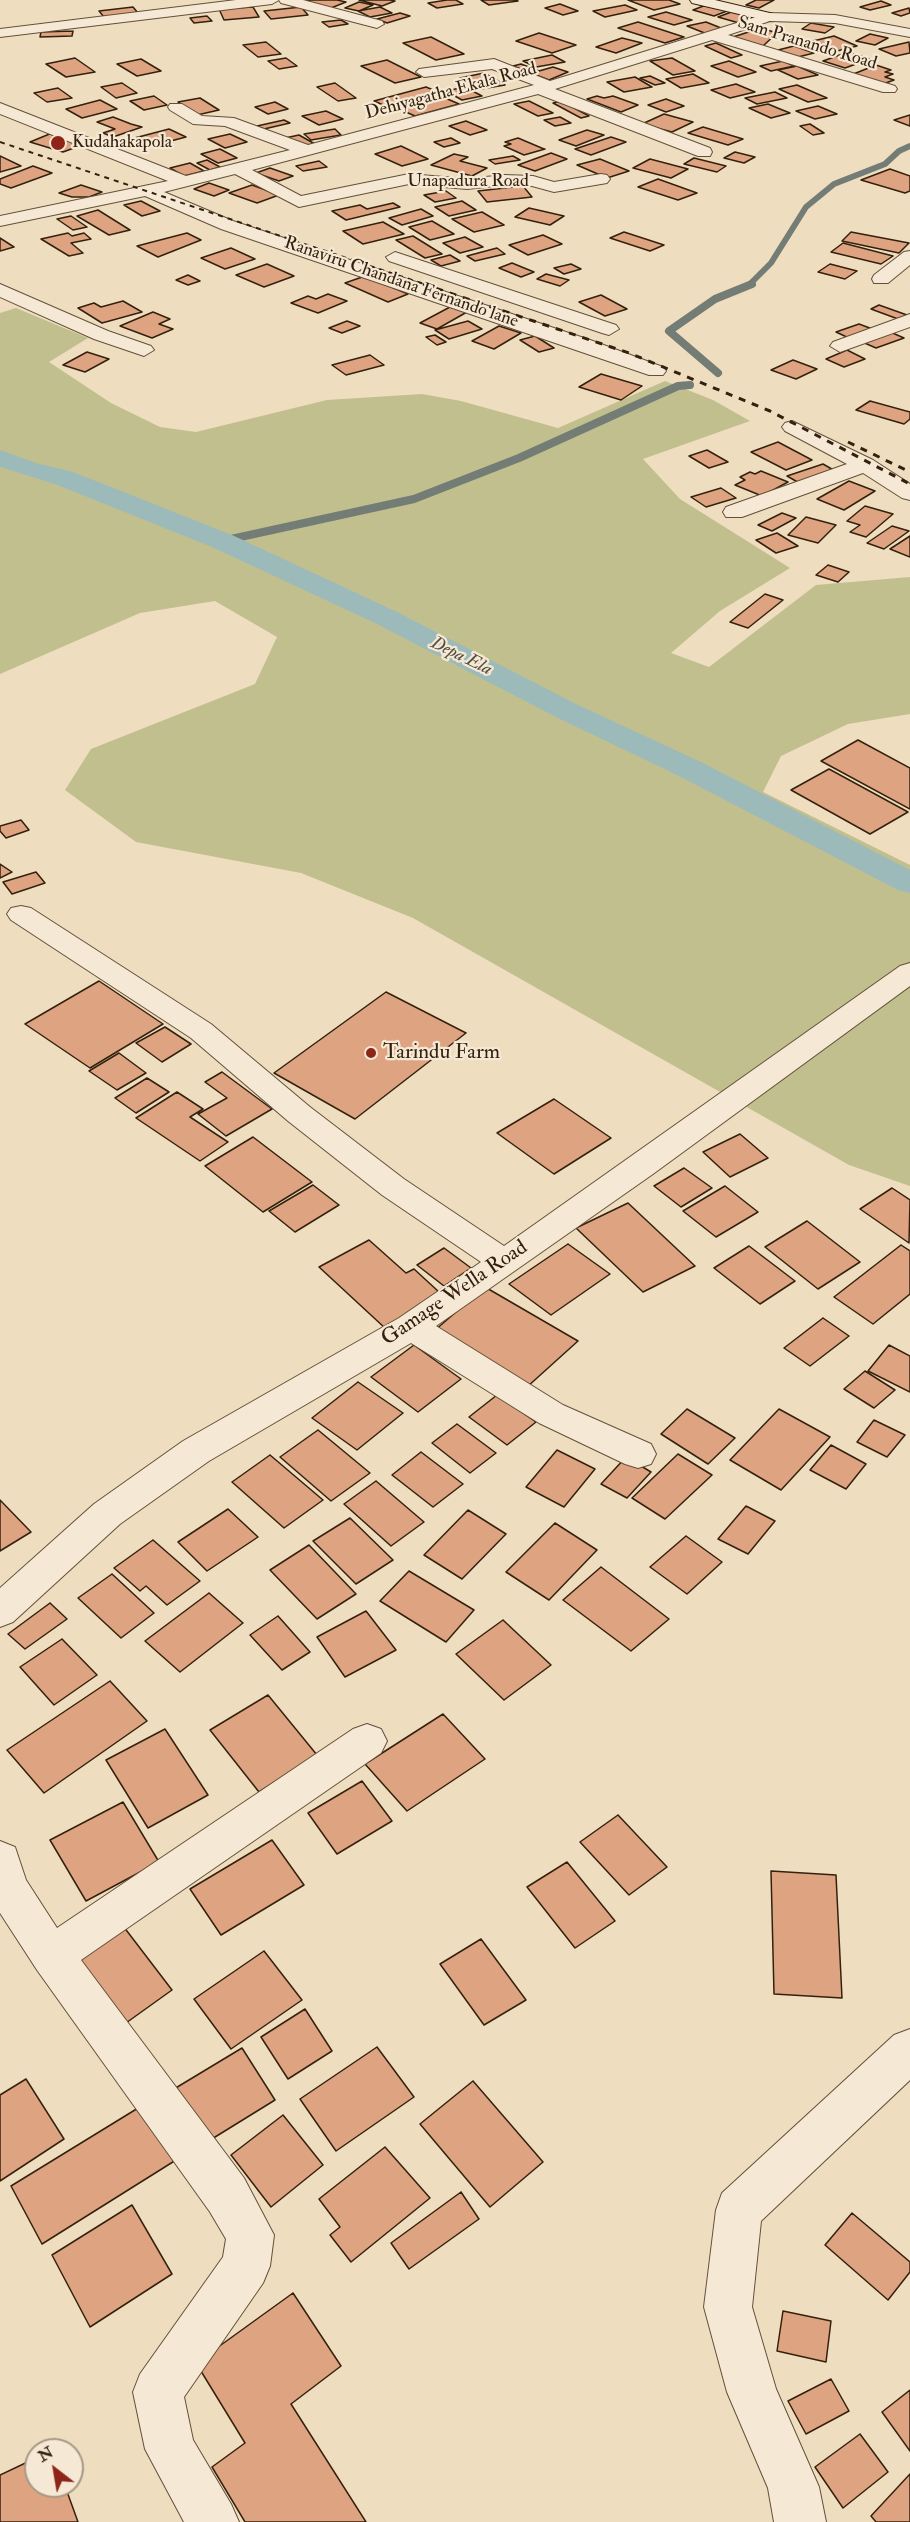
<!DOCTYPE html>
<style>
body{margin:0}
#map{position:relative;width:910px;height:2522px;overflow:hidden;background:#efddbf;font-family:"IM FELL Double Pica",serif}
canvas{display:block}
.north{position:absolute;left:24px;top:2438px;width:60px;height:60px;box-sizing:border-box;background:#f5e9d5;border:2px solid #a89985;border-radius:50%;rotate:329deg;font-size:16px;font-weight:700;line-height:24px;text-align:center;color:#34210d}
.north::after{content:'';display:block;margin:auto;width:21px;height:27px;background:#8f2418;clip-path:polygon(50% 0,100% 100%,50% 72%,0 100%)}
</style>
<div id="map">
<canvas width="910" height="2522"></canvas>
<div class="north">N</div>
</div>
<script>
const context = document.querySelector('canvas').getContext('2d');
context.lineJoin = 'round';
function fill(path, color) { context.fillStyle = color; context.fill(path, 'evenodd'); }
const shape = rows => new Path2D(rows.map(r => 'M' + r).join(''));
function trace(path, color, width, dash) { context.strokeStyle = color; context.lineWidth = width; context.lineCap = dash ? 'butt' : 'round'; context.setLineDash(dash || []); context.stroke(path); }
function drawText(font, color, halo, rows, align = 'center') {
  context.font = font + ' "IM FELL Double Pica",serif'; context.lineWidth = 4.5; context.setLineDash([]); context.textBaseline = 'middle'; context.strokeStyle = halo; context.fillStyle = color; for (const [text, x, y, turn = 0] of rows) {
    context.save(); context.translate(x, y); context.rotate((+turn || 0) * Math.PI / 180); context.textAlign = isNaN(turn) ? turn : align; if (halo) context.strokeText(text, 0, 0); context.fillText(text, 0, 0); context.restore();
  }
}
fill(shape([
 [16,308,88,338,49,362,111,403,160,427,196,432,327,400,422,394,461,401,558,428,665,381,713,400,750,421,643,459,680,499,790,568,720,611,671,653,709,667,816,585,910,577,910,714,848,724,781,756,763,792,910,865,910,1186,849,1165,413,918,301,873,136,842,65,790,91,749,255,684,277,637,215,601,140,613,0,674,0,313]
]), '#c0bf8d');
trace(shape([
 [749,285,771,263,806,207,834,184,885,164,899,151,910,146]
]), '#737d75', 6);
trace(shape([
 [718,373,669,331,715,299,752,284],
 [222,541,414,499,519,458,678,386,690,385]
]), '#737d75', 8);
fill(shape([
 [0,450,36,463,73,472,232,535,397,612,578,705,701,762,910,870,910,893,898,890,679,776,556,717,377,624,212,547,55,484,0,467,0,450]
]), '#9dbabb');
const building = shape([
 [310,0,337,0,346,2,331,8,305,2,310,0],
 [359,0,390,0,395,1,382,6,359,0],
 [447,0,456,0,463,4,437,8,428,3,447,0],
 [481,0,517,0,518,1,489,5,481,0],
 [628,0,669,0,680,4,654,10,628,0],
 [756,0,774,0,759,8,746,5,756,0],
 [881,1,891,5,870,10,860,7,881,1],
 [359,2,373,5,359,11,345,8,359,2],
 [560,4,578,11,563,15,545,8,560,4],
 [625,5,637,10,605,17,593,11,625,5],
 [706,5,727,11,714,16,693,10,706,5],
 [133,7,138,13,104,17,99,11,133,7],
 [253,7,259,17,224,20,219,9,253,7],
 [301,7,308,15,271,19,264,11,301,7],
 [380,7,392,13,370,17,358,11,380,7],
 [909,8,910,13,901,16,892,13,909,8],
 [734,11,755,18,739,23,718,17,734,11],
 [666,12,692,20,674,25,648,17,666,12],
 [400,13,410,16,387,23,377,19,400,13],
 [207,16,212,21,194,23,190,18,207,16],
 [341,20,348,24,329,27,322,22,341,20],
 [638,22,684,37,665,43,618,28,638,22],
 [706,22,726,30,707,34,687,26,706,22],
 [811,23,834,27,825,33,802,29,811,23],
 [761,28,777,33,763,46,733,37,761,28],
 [73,31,72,36,40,37,41,32,73,31],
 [539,33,576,45,552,53,516,41,539,33],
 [870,34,888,38,875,45,856,41,870,34],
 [834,36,857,46,837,51,813,41,834,36],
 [431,37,464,54,436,60,403,43,431,37],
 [622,38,642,43,616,53,596,47,622,38],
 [266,42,281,54,258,57,243,45,266,42],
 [909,42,910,53,896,56,879,49,909,42],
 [716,43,742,55,731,58,705,46,716,43],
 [794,46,814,53,798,57,778,50,794,46],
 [848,52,870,59,845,68,823,61,848,52],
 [552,55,565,62,536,67,523,61,552,55],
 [75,58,95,72,66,77,46,64,75,58],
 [286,58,297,66,279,69,268,61,286,58],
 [672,58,695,71,673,75,650,61,672,58],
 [141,59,161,71,137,76,117,64,141,59],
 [387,60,421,77,395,83,361,66,387,60],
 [729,61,756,72,738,77,711,66,729,61],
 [783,61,794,66,771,71,760,66,783,61],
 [521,64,539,71,553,67,568,72,549,80,513,66,521,64],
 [876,65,891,70,885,72,893,74,885,77,894,80,883,84,851,75,876,65],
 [797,66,818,75,798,79,778,70,797,66],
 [484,73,505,85,481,89,460,78,484,73],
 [693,74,709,83,681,88,666,79,693,74],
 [650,76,665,83,655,85,640,78,650,76],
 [635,77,652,87,624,92,607,82,635,77],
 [122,83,137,93,116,98,101,87,122,83],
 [335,83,356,98,338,101,317,87,335,83],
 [736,84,755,92,730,98,711,90,736,84],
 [797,85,827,98,808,102,779,89,797,85],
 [426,87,443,94,390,108,374,101,426,87],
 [465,87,482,96,462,100,446,91,465,87],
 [58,88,72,98,47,102,34,93,58,88],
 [775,92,787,98,757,104,745,98,775,92],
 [154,96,167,105,144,110,130,101,154,96],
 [597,96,604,98,613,96,638,105,621,112,587,99,597,96],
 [443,97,459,104,415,116,399,109,443,97],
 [200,98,219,110,197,115,178,102,200,98],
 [666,99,684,106,666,112,648,105,666,99],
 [100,100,117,109,82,118,66,109,100,100],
 [529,101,553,113,538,116,514,104,529,101],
 [561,101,589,116,581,118,553,103,561,101],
 [275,102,288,109,268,114,255,107,275,102],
 [768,104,780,109,790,113,771,118,749,108,768,104],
 [818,106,837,114,815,119,796,111,818,106],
 [326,111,343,119,319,125,302,116,326,111],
 [664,114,693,122,672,132,642,124,664,114],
 [910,115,910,126,894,120,910,115],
 [113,117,131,124,142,127,113,137,103,133,115,129,97,122,113,117],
 [560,117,571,123,555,126,544,120,560,117],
 [284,120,290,123,264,129,257,126,284,120],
 [466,121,487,130,470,135,449,126,466,121],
 [810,124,824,133,813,135,800,126,810,124],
 [703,127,743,139,728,145,688,133,703,127],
 [169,129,186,137,144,148,127,140,169,129],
 [335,129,341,135,311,140,304,134,335,129],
 [587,130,604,135,576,146,559,140,587,130],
 [52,133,85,144,63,152,30,142,52,133],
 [230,134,247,142,225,148,208,139,230,134],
 [299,135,315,144,301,148,285,138,299,135],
 [611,137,626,142,591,155,575,149,611,137],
 [451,138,460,143,444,147,434,142,451,138],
 [518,138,544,149,545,149,524,155,504,146,511,144,505,142,518,138],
 [401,146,428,159,402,166,375,154,401,146],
 [220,149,237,158,218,163,201,154,220,149],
 [735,152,755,157,744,163,724,158,735,152],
 [551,153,567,159,535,171,518,165,551,153],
 [454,154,468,157,460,161,487,168,472,176,431,165,454,154],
 [0,156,21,166,0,172,0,156],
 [513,156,520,160,495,164,489,160,513,156],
 [694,158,726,166,717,172,684,164,694,158],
 [600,159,629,171,607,178,577,165,600,159],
 [650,159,688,169,671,178,633,168,650,159],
 [207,160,220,167,210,170,197,163,207,160],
 [319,161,327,167,303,171,296,166,319,161],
 [190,163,204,171,184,176,170,168,190,163],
 [33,166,52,173,11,188,0,184,0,179,33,166],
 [270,168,293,176,279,181,256,173,270,168],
 [890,169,910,176,910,191,905,193,861,180,890,169],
 [658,179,697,193,678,200,638,187,658,179],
 [209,183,229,190,214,196,194,189,209,183],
 [81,185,102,192,89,197,72,197,59,193,81,185],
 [252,185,279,195,257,203,229,193,252,185],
 [523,186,532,197,487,202,478,191,523,186],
 [446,191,456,198,435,202,424,195,446,191],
 [141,201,160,211,142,216,124,205,141,201],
 [462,201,476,210,449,216,435,207,462,201],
 [393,203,400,207,346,220,332,211,360,205,367,209,393,203],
 [529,208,564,216,550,225,515,217,529,208],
 [421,209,433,216,402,225,389,218,421,209],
 [98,210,130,230,109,235,77,216,98,210],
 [482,212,504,225,474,232,452,219,482,212],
 [71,216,87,227,73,230,57,219,71,216],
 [432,221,454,234,430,240,409,227,432,221],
 [383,222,404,234,363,244,343,231,383,222],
 [624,232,664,245,650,251,610,238,624,232],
 [851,232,909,243,899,253,842,241,851,232],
 [68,233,72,236,84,233,91,239,71,243,83,253,69,256,41,239,68,233],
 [187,233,201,240,158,257,137,246,187,233],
 [543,235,562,244,528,255,509,245,543,235],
 [413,236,442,254,425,258,396,240,413,236],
 [465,237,483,247,460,253,443,243,465,237],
 [0,238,14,247,0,251,0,238],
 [843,243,893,256,881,264,831,252,843,243],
 [231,248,255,259,225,269,201,258,231,248],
 [497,248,505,254,475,261,467,256,497,248],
 [450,255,460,261,441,266,431,260,450,255],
 [512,263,534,272,521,277,499,268,512,263],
 [267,264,294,276,264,287,236,275,267,264],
 [571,264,581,269,564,274,554,268,571,264],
 [830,264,857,271,845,279,818,272,830,264],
 [546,274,569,280,560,286,537,279,546,274],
 [188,275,200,281,188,285,176,280,188,275],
 [365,276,408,294,388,302,345,283,365,276],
 [328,294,347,301,318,313,291,303,308,296,316,299,328,294],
 [601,295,627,309,605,316,579,302,601,295],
 [123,301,142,312,102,323,78,308,94,303,101,307,123,301],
 [879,305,907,315,898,319,871,309,879,305],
 [450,307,467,312,437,329,420,323,450,307],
 [153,312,170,319,159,324,173,329,152,338,120,326,153,312],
 [347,321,360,326,342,333,329,328,347,321],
 [468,321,482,329,449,339,435,330,468,321],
 [859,324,875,330,851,339,836,332,859,324],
 [499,326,521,333,494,349,472,341,499,326],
 [888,331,904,338,876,348,860,341,888,331],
 [435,335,446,342,437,345,426,337,435,335],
 [535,336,554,348,539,352,520,340,535,336],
 [847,350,865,359,844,367,826,359,847,350],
 [87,352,109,359,85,372,63,365,87,352],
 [370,355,384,365,346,375,332,365,370,355],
 [793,360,817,369,796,379,771,370,793,360],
 [601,374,642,386,621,400,579,387,601,374],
 [870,401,910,412,910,419,904,424,856,410,870,401],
 [778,442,812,460,786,470,751,452,778,442],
 [707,450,728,462,709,468,689,456,707,450],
 [823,464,837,472,801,484,787,476,823,464],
 [761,471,788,482,762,496,735,485,745,480,740,477,750,472,755,474,761,471],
 [849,481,875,491,844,510,817,499,849,481],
 [721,488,736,498,706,507,691,497,721,488],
 [865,506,893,514,866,537,850,532,860,525,847,521,865,506],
 [782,513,796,518,772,531,758,525,782,513],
 [806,517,836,525,818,543,788,535,806,517],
 [892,526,909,531,884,549,867,543,892,526],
 [777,533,798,546,776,553,756,540,777,533],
 [910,536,910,557,890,549,910,536],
 [828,565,849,572,838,582,816,575,828,565],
 [765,594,783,600,748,628,730,622,765,594],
 [858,740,910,768,910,809,821,761,858,740],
 [829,769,908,812,870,834,791,790,829,769],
 [21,820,29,830,6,838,0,831,0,826,21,820],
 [0,864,12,872,0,878,0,864],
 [36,872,45,883,12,894,3,882,36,872],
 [99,981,163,1024,90,1068,25,1024,99,981],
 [386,992,466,1033,355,1119,274,1073,386,992],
 [165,1027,191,1044,162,1062,136,1043,165,1027],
 [119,1053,146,1073,117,1090,89,1071,119,1053],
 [222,1072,272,1109,226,1136,198,1114,227,1098,205,1082,222,1072],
 [147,1078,169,1092,136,1113,115,1098,147,1078],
 [177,1092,203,1109,190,1117,228,1142,200,1161,136,1118,177,1092],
 [554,1099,611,1138,554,1174,497,1133,554,1099],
 [740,1134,768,1158,730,1177,703,1152,740,1134],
 [253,1137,312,1182,263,1212,205,1166,253,1137],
 [684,1168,712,1188,681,1207,654,1186,684,1168],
 [313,1185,339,1205,295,1232,269,1211,313,1185],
 [725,1186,758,1212,716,1237,683,1211,725,1186],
 [892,1188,910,1200,909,1243,860,1209,892,1188],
 [628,1203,695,1266,643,1292,576,1228,628,1203],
 [807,1221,860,1262,818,1289,765,1247,807,1221],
 [369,1240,406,1273,414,1269,439,1292,386,1329,319,1267,369,1240],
 [568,1244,610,1274,551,1315,509,1284,568,1244],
 [901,1245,910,1251,910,1294,873,1324,834,1297,901,1245],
 [749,1246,795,1281,760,1304,714,1268,749,1246],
 [444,1248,471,1268,444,1286,417,1265,444,1248],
 [485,1287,578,1341,527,1387,434,1331,485,1287],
 [823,1318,849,1336,810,1366,784,1348,823,1318],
 [414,1345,461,1379,418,1412,371,1377,414,1345],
 [889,1345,910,1356,910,1392,868,1371,889,1345],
 [865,1371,895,1390,874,1408,844,1389,865,1371],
 [358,1382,403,1413,357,1450,312,1418,358,1382],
 [497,1395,536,1422,507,1445,469,1417,497,1395],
 [687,1409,735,1438,708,1464,661,1434,687,1409],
 [779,1409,830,1437,781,1490,730,1460,779,1409],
 [874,1420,905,1435,887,1457,857,1442,874,1420],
 [457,1424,496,1453,470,1473,432,1443,457,1424],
 [318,1430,370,1473,331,1501,280,1457,318,1430],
 [831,1445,866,1464,846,1489,810,1470,831,1445],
 [557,1450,595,1469,564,1507,526,1487,557,1450],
 [421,1452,463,1484,433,1507,392,1475,421,1452],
 [678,1454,712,1475,665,1519,632,1498,678,1454],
 [270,1455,323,1500,284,1528,232,1482,270,1455],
 [626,1457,651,1472,627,1498,601,1484,626,1457],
 [376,1481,424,1522,391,1546,344,1504,376,1481],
 [0,1500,31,1532,0,1551,0,1500],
 [746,1506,775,1521,748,1554,718,1539,746,1506],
 [228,1509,258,1537,207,1571,178,1542,228,1509],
 [468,1510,506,1534,462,1579,424,1555,468,1510],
 [350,1518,393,1560,356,1584,313,1541,350,1518],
 [555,1523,597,1550,549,1600,506,1572,555,1523],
 [686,1536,722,1562,687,1594,650,1567,686,1536],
 [153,1540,200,1581,167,1605,146,1586,140,1591,114,1568,153,1540],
 [309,1545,356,1594,317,1619,270,1570,309,1545],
 [601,1567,669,1619,631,1651,563,1600,601,1567],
 [409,1571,474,1610,446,1642,380,1601,409,1571],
 [112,1574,154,1613,121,1638,78,1598,112,1574],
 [209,1593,243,1623,180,1672,145,1641,209,1593],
 [50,1603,67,1619,25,1649,8,1634,50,1603],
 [366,1611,396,1650,345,1677,317,1637,366,1611],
 [278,1616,310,1652,282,1670,250,1635,278,1616],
 [503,1620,551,1665,504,1700,456,1654,503,1620],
 [62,1639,97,1675,54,1705,20,1667,62,1639],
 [110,1681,147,1721,44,1793,7,1750,110,1681],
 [268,1695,317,1755,259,1792,210,1730,268,1695],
 [443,1714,485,1759,407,1811,365,1764,443,1714],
 [165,1729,208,1795,148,1828,106,1760,165,1729],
 [362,1781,392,1821,337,1854,308,1813,362,1781],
 [123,1802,159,1862,86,1901,50,1840,123,1802],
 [618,1815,667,1867,629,1895,580,1842,618,1815],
 [272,1840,304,1885,221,1935,190,1889,272,1840],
 [567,1862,615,1921,575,1948,527,1887,567,1862],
 [771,1871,836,1875,842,1998,774,1994,771,1871],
 [117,1918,172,1990,119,2028,65,1953,117,1918],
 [481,1939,526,2000,484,2025,440,1964,481,1939],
 [264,1951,302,2000,231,2049,194,1999,264,1951],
 [305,2009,332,2051,288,2079,261,2037,305,2009],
 [377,2047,414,2097,336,2151,300,2099,377,2047],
 [242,2048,275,2100,207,2142,174,2089,242,2048],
 [26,2079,64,2139,0,2181,0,2095,26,2079],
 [473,2081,543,2162,490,2207,420,2124,473,2081],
 [143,2105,176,2160,42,2244,11,2186,143,2105],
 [283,2115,323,2165,271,2207,231,2155,283,2115],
 [385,2147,430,2198,351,2262,330,2235,340,2227,319,2199,385,2147],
 [461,2192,479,2219,409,2269,391,2243,461,2192],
 [132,2205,172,2274,90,2327,52,2255,132,2205],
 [852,2213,910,2262,910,2272,888,2300,825,2245,852,2213],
 [293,2293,341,2366,291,2404,366,2522,245,2522,212,2467,245,2443,196,2363,293,2293],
 [783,2311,831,2321,826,2362,777,2351,783,2311],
 [831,2379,849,2411,806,2434,788,2401,831,2379],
 [910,2390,910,2451,882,2412,910,2390],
 [860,2434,888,2472,843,2508,815,2467,860,2434],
 [36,2458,36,2486,65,2486,78,2522,0,2522,0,2475,36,2458],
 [910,2474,910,2522,876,2522,871,2516,910,2474]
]);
fill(building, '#dea481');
trace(building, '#34210d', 1.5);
const street = shape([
 [236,0,303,0,382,21,384,24,377,28,281,3,279,0,272,4,0,37,0,29,236,0],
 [769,13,835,15,910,29,910,37,835,23,770,21,728,35,895,86,897,89,895,92,883,92,712,40,555,89,710,148,712,152,710,156,698,156,538,94,252,170,301,196,409,174,467,179,504,175,533,176,554,182,601,174,607,175,610,179,607,183,554,192,532,186,504,185,467,189,409,184,299,207,235,174,164,192,233,221,593,341,663,367,666,371,663,375,649,375,221,229,145,196,0,226,0,216,168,181,0,114,0,103,186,176,290,150,225,126,193,124,170,110,168,107,170,104,182,104,202,116,234,118,308,145,534,85,492,69,424,77,416,72,419,69,494,59,550,81,769,13],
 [910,251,910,265,888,283,874,283,872,279,874,275,904,252,910,251],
 [395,252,616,325,619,329,609,335,602,333,389,261,386,257,395,252],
 [0,284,108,331,151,346,154,350,144,356,94,339,0,297,0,284],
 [910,314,910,327,840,352,830,346,833,342,910,314],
 [792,421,873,460,910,484,910,500,902,498,863,473,742,517,726,517,723,512,726,507,847,464,785,431,782,427,785,423,792,421],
 [21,906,31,908,211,1024,310,1107,404,1179,504,1246,900,966,910,963,910,986,653,1174,436,1326,563,1405,651,1444,656,1454,651,1464,638,1468,625,1464,539,1423,411,1343,209,1461,120,1524,13,1622,0,1627,0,1588,94,1504,183,1441,399,1318,481,1262,382,1195,288,1121,191,1038,11,920,7,914,11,908,21,906],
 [367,1724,381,1729,387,1741,381,1753,81,1960,244,2178,274,2235,270,2266,263,2283,184,2397,193,2440,231,2504,239,2522,184,2522,145,2449,133,2392,140,2374,223,2257,226,2239,210,2212,37,1970,0,1913,0,1841,15,1847,26,1880,57,1928,353,1729,367,1724],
 [910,2029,910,2080,761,2221,752,2307,776,2389,819,2487,826,2522,774,2522,768,2488,727,2392,704,2307,716,2210,722,2193,894,2035,910,2029]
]);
const secondary = shape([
 [690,0,715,0,774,14,776,17,769,21,692,3,690,0]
]);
trace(street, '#63503a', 2);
trace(secondary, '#34210d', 2);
fill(street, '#f5e9d5');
fill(secondary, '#f5e9d5');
trace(shape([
 [0,142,427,285]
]), '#34210d', 2, [5, 5]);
trace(shape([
 [423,284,629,353,770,411,910,484],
 [848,442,910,472]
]), '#34210d', 3, [7, 7]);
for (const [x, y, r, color] of [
 [58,143,8,"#8f2418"],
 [371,1053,6,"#8f2418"]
]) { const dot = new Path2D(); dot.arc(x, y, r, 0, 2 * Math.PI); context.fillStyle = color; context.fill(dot); trace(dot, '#f5e9d5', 2); }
drawText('18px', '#34210d', '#f5e9d5', [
 ["Sam Pranando Road",807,44,17],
 ["Dehiyagatha Ekala Road",451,92,-15],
 ["Unapadura Road",468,182],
 ["Ranaviru Chandana Fernando lane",401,283,19]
]);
drawText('18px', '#34210d', '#f5e9d5', [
 ["Kudahakapola",72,143]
], 'left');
drawText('italic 18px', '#544f41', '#f5e9d5', [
 ["Depa Ela",461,657,26]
]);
drawText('21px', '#34210d', '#f5e9d5', [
 ["Tarindu Farm",383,1053]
], 'left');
drawText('21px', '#34210d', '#f5e9d5', [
 ["Gamage Wella Road",455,1294,-34]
]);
</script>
